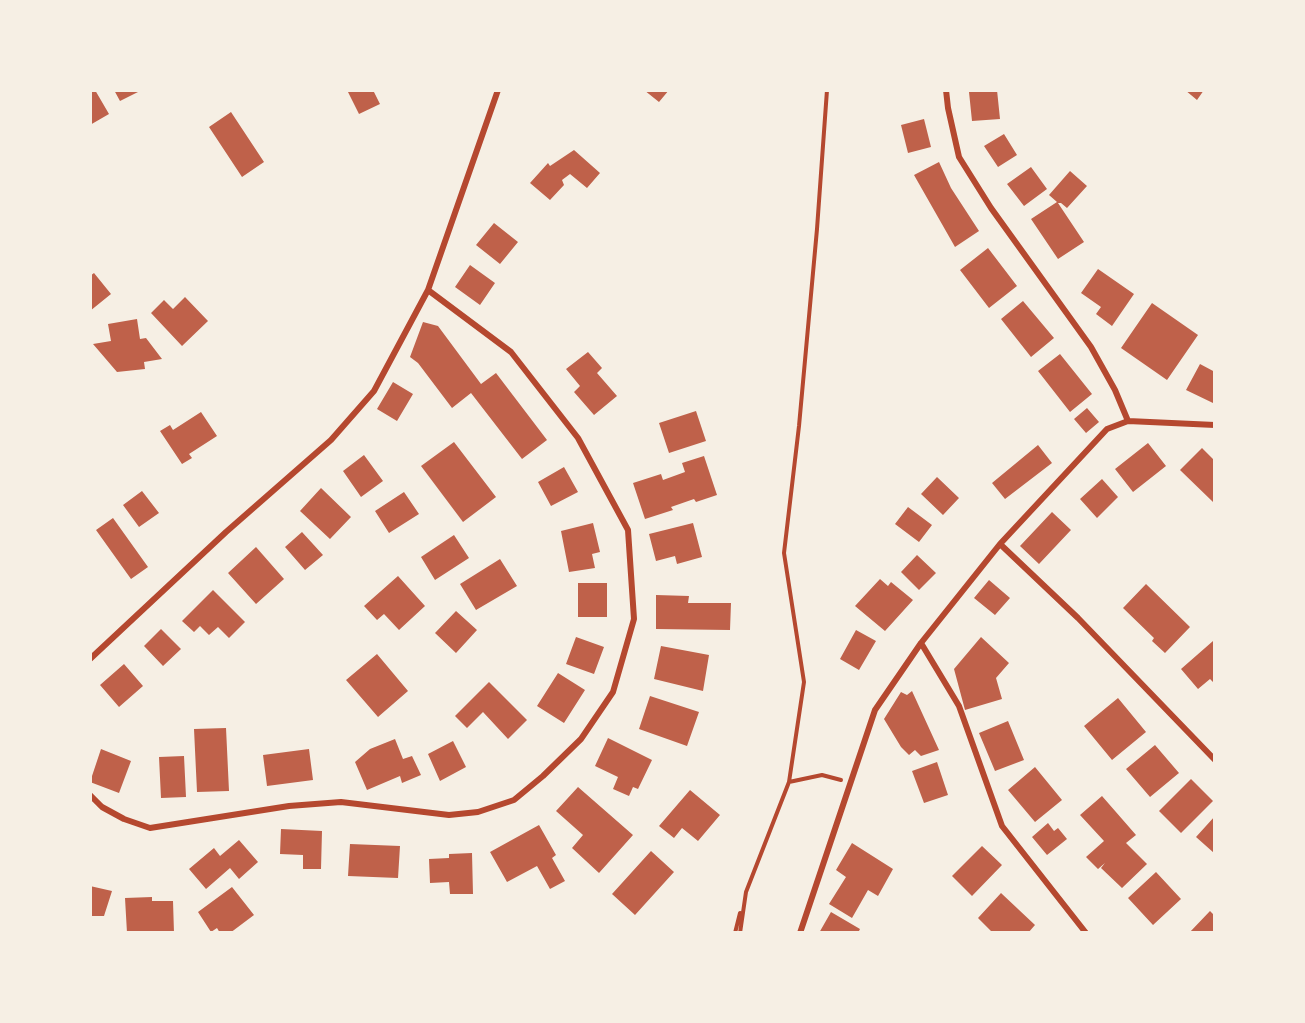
<!DOCTYPE html>
<style>
body{margin:0}
#map{position:relative;width:1305px;height:1023px;overflow:hidden;background:#f6efe4;font-family:Poppins,sans-serif}
canvas{display:block}
.frame{position:absolute;inset:0;border:92px solid #f6efe4;pointer-events:none}
</style>
<div id="map">
<canvas width="1305" height="1023"></canvas>
<div class="frame"></div>
</div>
<script>
const context = document.querySelector('canvas').getContext('2d');
context.lineJoin = 'round';
function fill(path, color) { context.fillStyle = color; context.fill(path, 'evenodd'); }
const shape = rows => new Path2D(rows.map(r => 'M' + r).join(''));
function trace(path, color, width, dash) { context.strokeStyle = color; context.lineWidth = width; context.lineCap = dash ? 'butt' : 'round'; context.setLineDash(dash || []); context.stroke(path); }
fill(shape([
 [90,90,95,90,109,114,90,125],
 [114,90,142,90,120,101],
 [347,90,373,90,380,104,359,114],
 [644,90,669,90,659,102],
 [997,90,1000,119,972,121,969,92],
 [1185,90,1204,90,1197,100],
 [231,112,264,162,242,177,209,127],
 [924,119,931,147,908,153,901,125],
 [1004,134,1017,155,998,167,984,146],
 [574,150,600,173,587,188,570,174,562,180,564,185,550,200,530,183,548,163,550,166],
 [939,162,951,188,979,231,955,247,914,175],
 [1031,167,1047,189,1024,206,1007,184],
 [1070,171,1087,186,1067,208,1061,203,1058,203,1084,242,1058,259,1031,219,1057,202,1049,195],
 [494,223,518,242,500,264,476,245],
 [988,248,1017,286,989,308,960,270],
 [470,265,495,283,480,305,455,287],
 [1098,269,1134,294,1112,326,1096,314,1101,307,1081,293],
 [94,273,111,294,90,311,90,276],
 [185,297,208,321,182,346,151,313,164,300,173,309],
 [1023,301,1054,338,1031,357,1001,319],
 [1152,303,1198,335,1167,380,1121,348],
 [137,319,140,339,146,338,162,359,144,362,145,369,117,372,93,344,111,341,108,324],
 [423,322,438,326,481,384,496,373,547,440,522,459,471,393,452,408,418,363,410,357],
 [588,352,602,368,597,373,617,396,594,415,574,392,580,386,566,369],
 [1060,354,1092,394,1070,412,1038,371],
 [1200,364,1215,372,1215,399,1213,403,1186,390],
 [393,382,413,394,397,421,377,409],
 [1087,408,1099,422,1086,433,1074,419],
 [696,411,706,441,669,453,659,423],
 [201,412,217,436,189,454,192,458,182,464,160,431,170,425,173,430],
 [454,442,496,497,463,522,421,466],
 [1148,443,1166,466,1133,492,1115,469],
 [1038,445,1052,463,1005,499,992,483],
 [1202,448,1215,461,1215,499,1213,502,1180,470],
 [364,455,383,481,361,497,343,471],
 [704,456,717,495,696,502,694,499,671,507,673,510,645,519,633,483,661,474,663,480,685,472,682,463],
 [564,467,578,492,551,506,538,482],
 [937,477,959,498,943,515,921,494],
 [1102,479,1118,497,1097,518,1080,499],
 [321,488,351,517,330,539,300,511],
 [142,491,159,513,139,527,123,505],
 [404,492,419,514,389,533,375,511],
 [908,507,932,525,919,542,895,524],
 [1052,512,1071,530,1039,564,1020,546],
 [113,518,148,567,131,579,96,530],
 [593,523,600,552,592,554,595,568,569,572,561,531],
 [693,523,702,557,677,564,675,556,656,561,649,534],
 [302,532,323,555,305,570,285,547],
 [454,535,469,558,435,580,421,557],
 [256,547,284,579,256,604,228,573],
 [917,555,936,573,919,590,901,572],
 [500,559,517,586,476,610,460,584],
 [398,576,425,606,399,630,384,614,377,620,364,606],
 [880,579,888,586,891,582,913,600,885,631,855,606],
 [989,580,1010,598,995,615,974,598],
 [578,583,607,583,607,617,578,617],
 [1146,584,1190,627,1165,653,1152,641,1154,638,1123,608],
 [213,590,245,622,229,638,218,627,209,635,200,626,194,632,182,621],
 [656,595,689,596,688,603,731,603,730,630,656,629],
 [456,611,477,630,456,653,435,633],
 [161,629,181,649,163,666,144,646],
 [856,630,876,641,859,670,840,659],
 [576,637,604,647,594,674,566,664],
 [981,637,1009,663,996,678,1002,699,965,710,954,669],
 [1213,641,1215,643,1215,684,1210,679,1198,689,1181,669],
 [661,646,709,655,703,691,654,679],
 [377,654,408,691,378,717,346,680],
 [124,664,143,686,119,707,100,685],
 [558,673,585,690,564,723,537,706],
 [489,682,527,720,508,739,483,712,467,728,455,716],
 [912,691,939,750,921,756,915,750,909,755,901,747,884,719,901,692,907,695],
 [650,696,699,712,687,746,639,729],
 [1118,698,1146,732,1112,760,1084,726],
 [1008,721,1024,760,995,771,979,733],
 [226,728,229,791,197,792,194,729],
 [608,738,652,760,638,789,633,787,629,796,613,789,618,777,595,766],
 [395,739,403,759,412,756,421,775,402,783,400,776,367,790,355,762,370,749],
 [453,741,466,767,440,781,428,754],
 [1155,745,1179,773,1150,797,1126,769],
 [101,749,131,761,119,793,90,782],
 [309,749,313,780,267,786,263,755],
 [184,756,186,797,161,798,159,757],
 [937,762,948,795,924,803,912,771],
 [1035,767,1062,800,1035,822,1008,790],
 [1191,779,1213,801,1181,833,1159,811],
 [578,787,633,835,599,873,572,848,583,835,556,811],
 [690,790,720,815,698,841,682,828,674,838,659,826],
 [1102,796,1136,835,1126,843,1147,864,1122,888,1101,868,1105,863,1098,869,1086,857,1104,841,1080,815],
 [1215,816,1215,852,1214,853,1196,837],
 [1048,823,1054,831,1058,828,1067,839,1047,855,1032,837],
 [539,825,556,855,552,858,565,881,550,889,537,866,507,882,490,852],
 [281,829,322,831,321,869,303,869,303,855,280,854],
 [239,840,258,862,239,879,230,868,206,889,189,869,214,848,220,856],
 [852,843,893,869,878,896,868,890,852,918,829,904,846,877,836,870],
 [350,844,400,846,398,878,348,876],
 [982,846,1002,865,972,896,952,876],
 [651,851,674,872,635,915,612,894],
 [472,853,473,894,450,894,449,882,430,883,429,859,449,858,449,854],
 [1156,872,1181,899,1153,925,1128,898],
 [90,886,112,891,104,916,90,916],
 [232,887,254,915,230,933,220,933,217,928,211,932,198,912],
 [1001,893,1035,925,1028,933,993,933,978,918],
 [152,897,152,901,173,901,174,933,127,933,125,898],
 [1210,911,1215,916,1215,933,1189,933],
 [831,912,860,929,858,933,819,933]
]), '#bf614a');
trace(shape([
 [789,782,822,775,841,780],
 [735,933,740,913],
 [740,933,746,892,789,782,804,682,784,553,799,426,817,229,827,90]
]), '#b5482f', 4);
trace(shape([
 [946,90,948,108,959,157,991,208,1091,347,1115,390,1128,421],
 [1000,544,1078,618,1215,760],
 [921,643,959,706,1002,826,1086,933],
 [90,659,226,532,331,440,374,391,428,290,498,90],
 [90,795,102,807,124,819,150,828,289,806,341,802,449,815,478,812,514,800,543,776,581,739,613,692,634,619,628,530,578,438,511,352,428,290],
 [800,933,875,710,921,643,1000,544,1107,429,1128,421,1215,425]
]), '#b5482f', 6);
</script>
